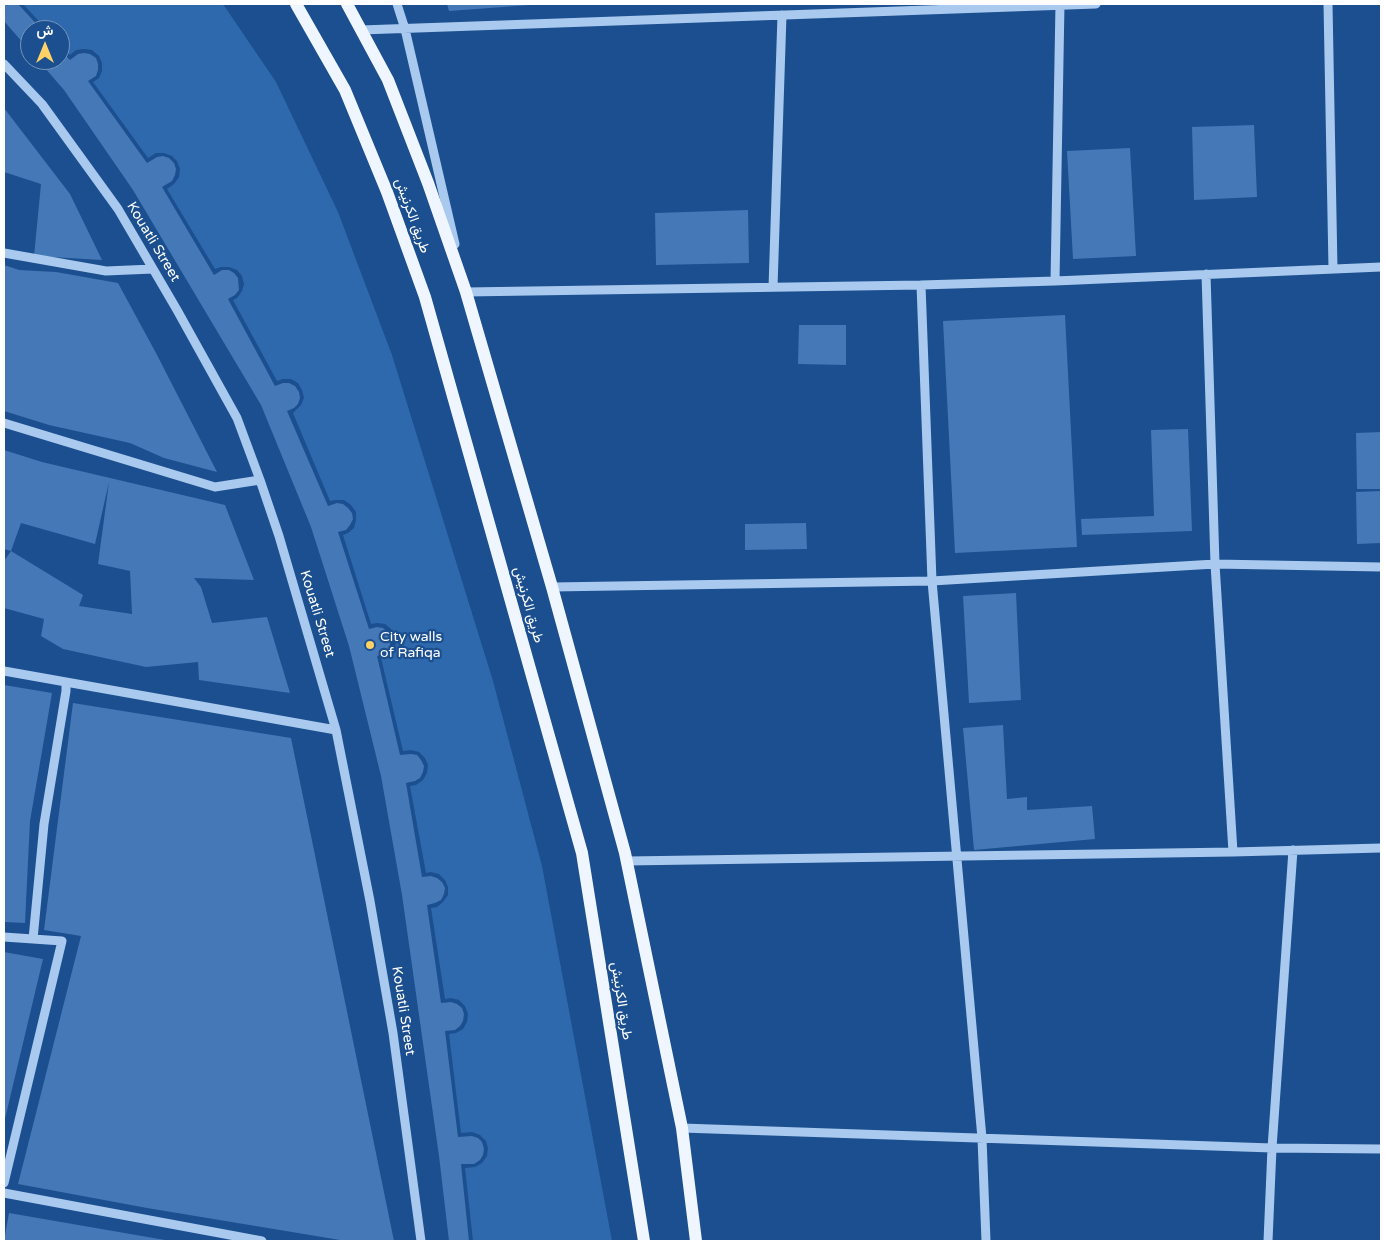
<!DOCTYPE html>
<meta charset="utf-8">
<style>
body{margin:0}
#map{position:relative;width:1385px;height:1245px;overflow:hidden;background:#1b4f8f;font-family:"Varela Round",Vazirmatn,sans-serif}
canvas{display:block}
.frame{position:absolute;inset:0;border:5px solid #fff;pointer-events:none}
.north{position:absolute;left:20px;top:20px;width:50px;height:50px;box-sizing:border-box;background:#1b4f8f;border:1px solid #7695bc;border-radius:50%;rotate:0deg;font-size:14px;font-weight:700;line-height:20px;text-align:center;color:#fff}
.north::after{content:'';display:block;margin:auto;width:18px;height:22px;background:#ffd166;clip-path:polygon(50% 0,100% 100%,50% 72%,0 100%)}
</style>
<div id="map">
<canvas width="1385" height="1245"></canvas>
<div class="frame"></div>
<div class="north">ش</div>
</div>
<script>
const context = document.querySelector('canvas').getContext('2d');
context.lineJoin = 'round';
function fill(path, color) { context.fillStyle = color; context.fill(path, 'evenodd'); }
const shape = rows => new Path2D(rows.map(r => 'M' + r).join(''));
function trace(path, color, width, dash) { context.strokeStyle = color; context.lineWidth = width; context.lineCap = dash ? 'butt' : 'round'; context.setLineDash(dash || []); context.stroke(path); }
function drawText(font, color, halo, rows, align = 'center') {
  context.font = font + ' "Varela Round",Vazirmatn,sans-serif'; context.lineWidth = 4.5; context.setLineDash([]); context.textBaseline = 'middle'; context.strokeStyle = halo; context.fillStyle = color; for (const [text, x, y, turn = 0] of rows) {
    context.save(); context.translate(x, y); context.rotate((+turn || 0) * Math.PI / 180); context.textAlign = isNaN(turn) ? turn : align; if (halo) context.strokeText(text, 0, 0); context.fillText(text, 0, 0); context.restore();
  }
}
fill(shape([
 [23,4,223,4,276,82,338,212,392,355,493,681,542,866,612,1241,473,1241,465,1168,475,1167,482,1163,487,1156,488,1148,486,1141,480,1135,472,1132,461,1133,449,1034,456,1033,463,1029,467,1022,468,1014,465,1006,459,1000,451,998,445,999,431,908,437,907,443,902,448,895,448,887,445,880,439,874,431,872,426,873,410,786,416,785,423,780,427,773,428,765,425,758,419,752,411,750,403,751,381,658,386,657,392,652,396,644,395,636,391,629,385,624,377,623,371,624,343,535,348,533,354,528,356,520,356,512,351,505,344,500,336,500,330,501,293,413,301,405,304,398,302,390,298,383,291,379,283,379,277,381,233,300,237,298,242,291,244,284,242,276,237,270,229,267,221,267,215,269,167,189,174,184,179,177,180,169,177,161,172,156,164,153,156,153,148,158,93,82,99,78,102,71,102,63,99,56,92,50,84,49,76,50,70,55,60,44,60,30,47,30]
]), '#2e69ad');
fill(shape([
 [4,4,18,4,42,30,30,30,30,51,4,21],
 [447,4,530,4,530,5,449,11],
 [60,50,70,60,78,54,84,53,90,54,96,58,98,64,98,70,96,76,88,81,147,163,157,157,163,156,169,158,174,163,176,169,175,175,172,181,162,187,214,275,222,270,229,270,234,273,238,278,239,290,235,295,228,299,275,386,283,383,289,383,295,386,299,392,300,398,298,404,294,408,287,411,328,506,337,503,343,504,348,508,352,513,353,519,350,525,346,530,338,532,369,629,377,627,383,628,388,632,391,637,389,650,384,654,377,656,400,755,411,754,417,755,421,760,424,766,423,772,420,778,415,781,406,783,422,877,431,876,437,878,442,882,445,888,444,894,441,900,435,903,427,905,441,1003,451,1002,457,1004,462,1008,464,1014,463,1021,460,1026,455,1030,445,1031,458,1137,472,1136,478,1138,482,1142,484,1149,483,1155,480,1160,474,1164,461,1164,469,1241,449,1241,439,1156,402,895,381,776,349,646,311,527,261,405,133,190,64,90,38,60,60,60],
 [4,108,70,194,102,260,34,256,41,184,4,172],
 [1254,125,1257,197,1194,200,1192,127],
 [1130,148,1136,256,1073,259,1067,151],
 [748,210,749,263,656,265,655,213],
 [4,265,19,270,56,272,118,283,156,353,217,472,164,458,130,443,49,425,4,411],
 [1065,315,1077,547,955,553,943,321],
 [799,325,846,325,846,365,798,364],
 [1188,429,1192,531,1082,535,1081,519,1154,516,1151,430],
 [1381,432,1381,489,1357,489,1356,433],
 [4,450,42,462,225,505,254,580,194,578,201,587,212,623,267,617,290,693,199,680,198,662,146,667,63,649,41,636,44,619,4,608,4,561,11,551,83,595,79,606,132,614,130,571,98,564,109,482,95,544,21,523,11,551,4,549],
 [1381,491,1381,543,1357,544,1356,492],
 [806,523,807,549,745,550,745,524],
 [1016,593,1021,700,969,703,963,596],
 [4,685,52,693,30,821,25,923,4,922],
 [73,703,291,738,394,1241,346,1241,147,1208,18,1184,81,936,44,930],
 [1003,725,1007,799,1027,797,1027,810,1092,806,1095,839,974,850,963,728],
 [4,952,43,959,4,1123],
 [9,1213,165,1240,165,1241,4,1241]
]), '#4478b7');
trace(shape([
 [397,4,405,29,455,244],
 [1328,4,1333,269],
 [361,30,1096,4],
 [4,64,42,104,118,209,177,310,237,418,260,480,279,536,336,730,370,901,393,1033,421,1241],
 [4,253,106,271,153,269],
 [1206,274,1215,564,1233,852],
 [1055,281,1060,4],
 [921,285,932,581,982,1138,986,1241],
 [773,287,782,15],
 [465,288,466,292,921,285,1055,281,1381,267],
 [4,423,215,487,260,480],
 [552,587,932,581,1215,564,1381,567],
 [4,671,336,730],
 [627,861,1233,852,1381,848],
 [4,937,62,941,4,1183],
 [33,939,44,824,66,691,66,682],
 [682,1128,1272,1148,1381,1149],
 [4,1193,262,1241],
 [1268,1241,1272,1148,1293,850]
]), '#a9c9ee', 9);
trace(shape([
 [296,4,345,90,387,192,425,297,582,853,644,1241],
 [347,4,388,80,428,183,466,292,552,587,625,853,682,1128,696,1241]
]), '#f0f6ff', 12);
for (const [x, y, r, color] of [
 [370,645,5,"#ffd166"]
]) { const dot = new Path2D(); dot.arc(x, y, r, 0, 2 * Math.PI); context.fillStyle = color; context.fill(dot); trace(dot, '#1b4f8f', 2); }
drawText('14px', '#fff', '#1b4f8f', [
 ["طريق الكرنيش",412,216,70],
 ["Kouatli Street",153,242,59],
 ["طريق الكرنيش",528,605,74],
 ["Kouatli Street",317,614,73],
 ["طريق الكرنيش",621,1001,81],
 ["Kouatli Street",403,1011,81]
]);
drawText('14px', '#fff', '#1b4f8f', [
 ["City walls",380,637],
 ["of Rafiqa",380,653]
], 'left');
</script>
